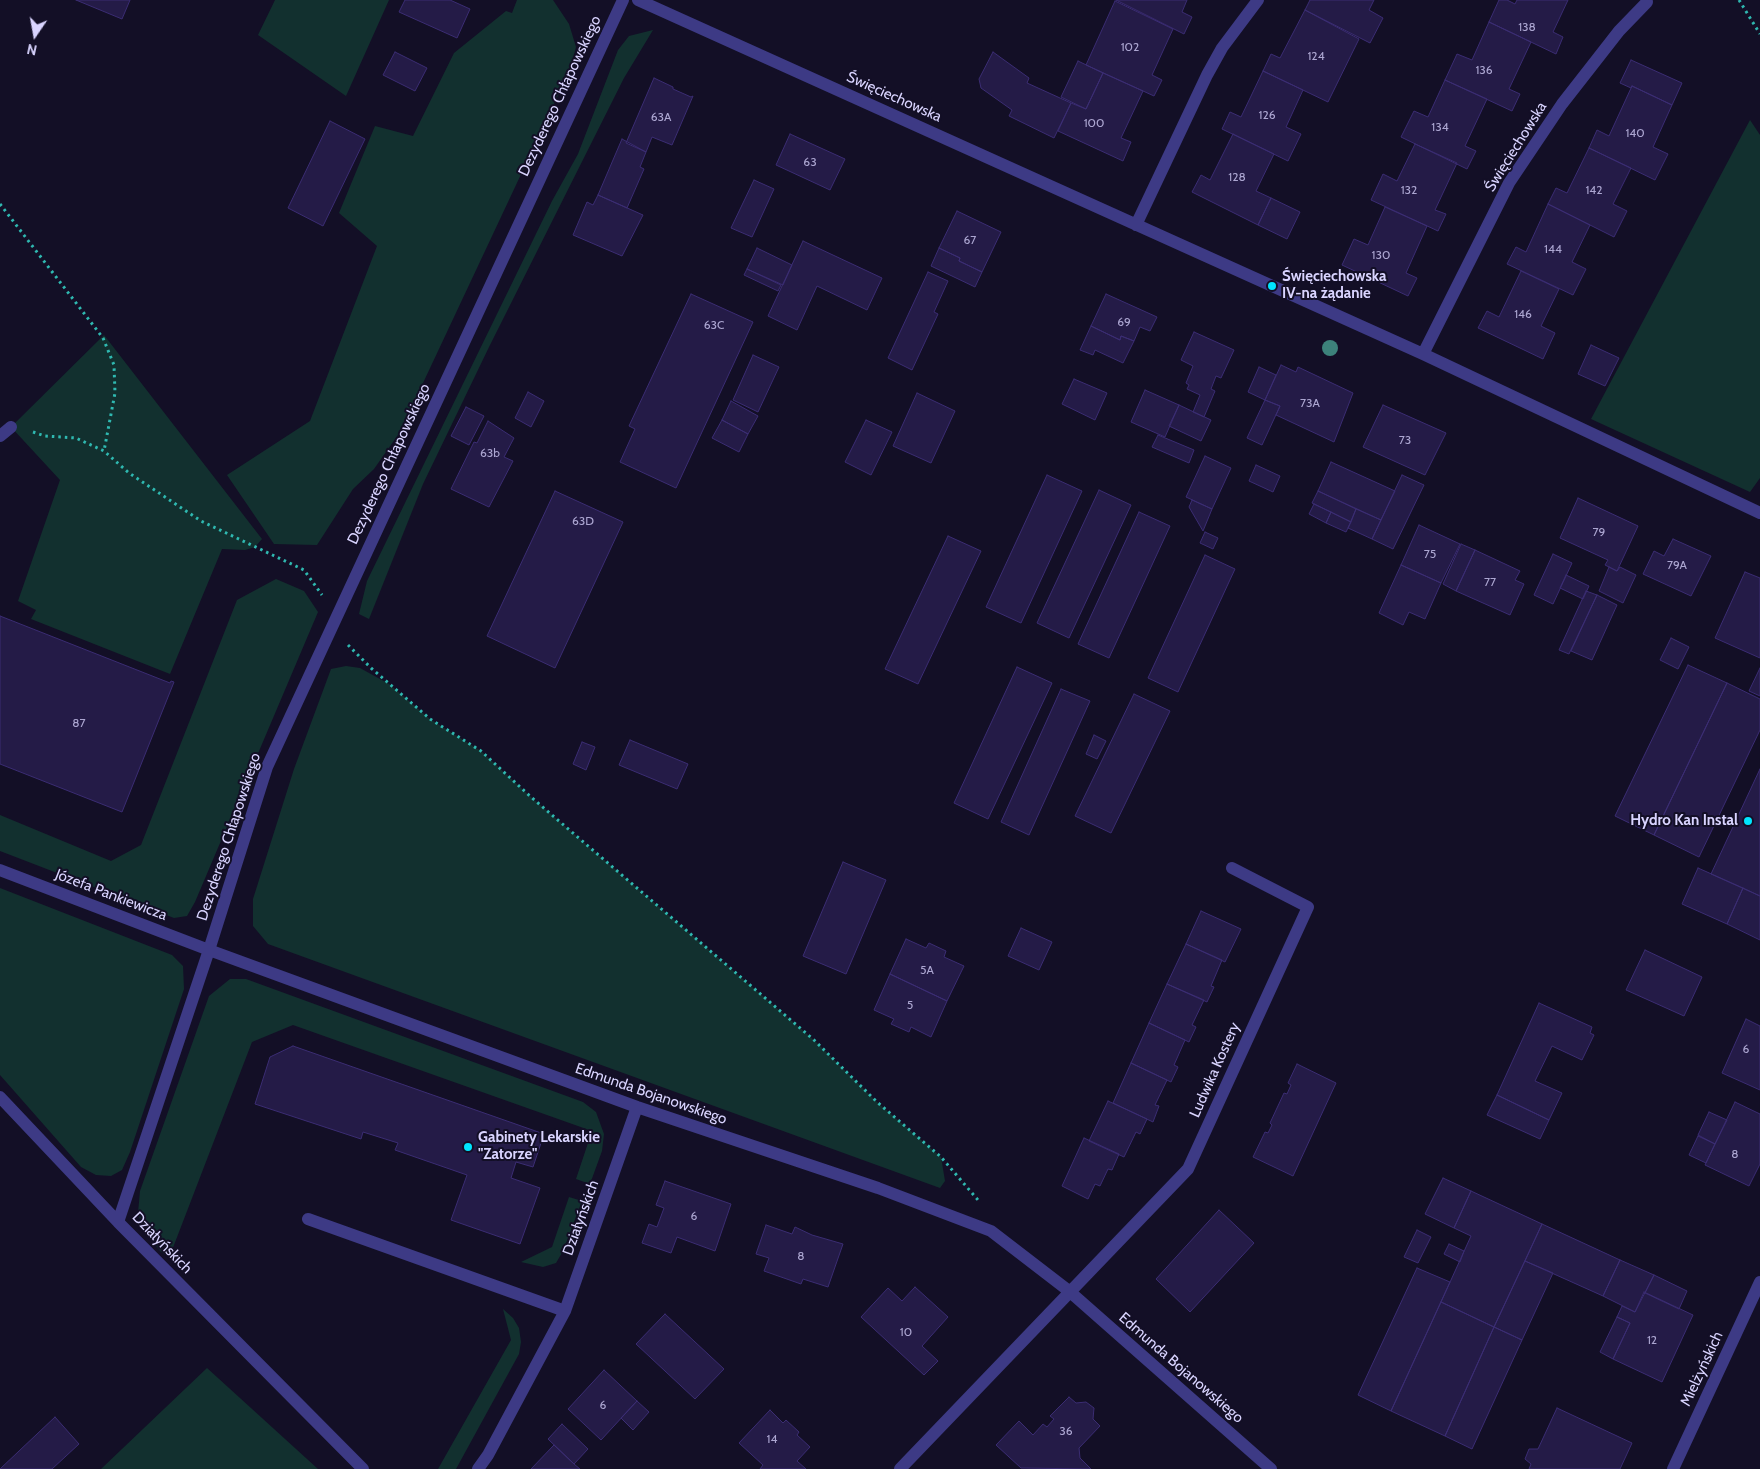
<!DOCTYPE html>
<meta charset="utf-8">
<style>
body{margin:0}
#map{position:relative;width:1760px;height:1469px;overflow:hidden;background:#130f26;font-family:Cabin,sans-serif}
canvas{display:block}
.north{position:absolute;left:10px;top:10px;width:50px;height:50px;-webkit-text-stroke:4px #130f26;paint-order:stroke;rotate:192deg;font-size:14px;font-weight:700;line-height:20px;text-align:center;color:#d9d4ff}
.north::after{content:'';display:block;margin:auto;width:18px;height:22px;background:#d9d4ff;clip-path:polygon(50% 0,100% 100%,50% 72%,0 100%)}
</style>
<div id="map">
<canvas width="1760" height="1469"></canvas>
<div class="north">N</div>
</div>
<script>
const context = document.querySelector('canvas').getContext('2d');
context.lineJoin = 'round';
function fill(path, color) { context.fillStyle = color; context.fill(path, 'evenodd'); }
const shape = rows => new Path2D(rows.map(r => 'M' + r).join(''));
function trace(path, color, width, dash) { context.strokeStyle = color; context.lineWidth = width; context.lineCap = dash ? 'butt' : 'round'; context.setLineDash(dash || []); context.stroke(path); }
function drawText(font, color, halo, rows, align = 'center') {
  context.font = font + ' Cabin,sans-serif'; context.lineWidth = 4; context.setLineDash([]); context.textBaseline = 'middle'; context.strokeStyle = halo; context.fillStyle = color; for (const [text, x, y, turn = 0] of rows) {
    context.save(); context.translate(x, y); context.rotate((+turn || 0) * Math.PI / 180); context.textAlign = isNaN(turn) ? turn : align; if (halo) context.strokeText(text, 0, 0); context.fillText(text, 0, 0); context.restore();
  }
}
fill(shape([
 [275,0,389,0,346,96,258,35],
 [517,0,553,0,569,24,576,47,570,70,400,432,374,469,353,489,317,545,274,544,227,475,310,421,377,246,339,213,375,126,413,136,454,53,506,11,512,13],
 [653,30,624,78,490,345,423,484,369,619,359,614,367,581,552,201,578,154,618,50,629,36],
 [1750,120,1760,135,1760,478,1750,492,1591,419],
 [104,335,262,539,255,547,245,550,222,549,170,674,31,619,36,610,18,601,60,480,11,427],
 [276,579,304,591,318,612,195,902,187,916,174,918,0,851,0,815,111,861,141,845,237,600],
 [346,666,360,668,389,684,430,719,481,751,531,797,814,1040,877,1102,941,1157,945,1181,940,1188,268,944,253,926,253,899,294,769,331,669],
 [0,888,172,955,183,966,184,989,130,1152,122,1170,111,1176,96,1175,81,1167,0,1075],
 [230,979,246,979,583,1102,596,1112,604,1134,602,1151,590,1184,576,1179,592,1131,293,1025,252,1042,169,1258,160,1251,143,1229,138,1213,140,1191,209,996],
 [569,1197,582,1201,563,1251,556,1263,543,1267,521,1262,552,1247],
 [503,1309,513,1318,519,1328,521,1342,519,1354,456,1469,438,1469,511,1340],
 [207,1368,318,1469,101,1469]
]), '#12302f');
const building = shape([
 [76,0,130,0,122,19,76,0],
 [405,0,450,0,470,9,457,38,399,12,405,0],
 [1116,0,1187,0,1182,12,1192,17,1184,34,1116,0],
 [1310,0,1374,0,1369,10,1383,18,1370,43,1305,10,1310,0],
 [1499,0,1507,0,1515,4,1517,0,1568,0,1553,32,1563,37,1556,54,1489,22,1499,0],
 [1115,1,1173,29,1152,75,1162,80,1154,96,1086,65,1115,1],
 [1305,10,1359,39,1328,102,1263,71,1271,54,1280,58,1305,10],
 [1489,22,1531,42,1509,89,1520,94,1512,111,1445,80,1457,54,1472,60,1489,22],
 [395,52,427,68,415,91,383,75,395,52],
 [993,52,1029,78,1027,83,1071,103,1054,138,1009,116,1012,110,981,88,979,79,993,52],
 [1631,60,1682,83,1672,105,1632,86,1631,88,1620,83,1631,60],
 [1078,61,1103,73,1086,109,1061,97,1078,61],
 [1263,71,1303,90,1286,127,1301,134,1288,161,1222,129,1230,112,1241,117,1263,71],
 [1103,73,1143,91,1121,138,1131,142,1123,161,1058,131,1071,103,1086,109,1103,73],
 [654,78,673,87,673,89,691,97,693,96,672,145,652,137,646,152,626,143,654,78],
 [1445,80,1487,99,1465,146,1476,151,1467,169,1401,137,1414,111,1428,117,1445,80],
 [1632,86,1672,105,1653,147,1668,154,1655,180,1589,148,1597,130,1609,136,1632,86],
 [330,121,365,139,323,226,288,208,330,121],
 [790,134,845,159,830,190,776,165,790,134],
 [1233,134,1274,154,1256,191,1271,198,1258,225,1192,192,1201,175,1210,180,1233,134],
 [622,139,646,152,640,167,644,169,627,208,598,195,622,139],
 [1415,144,1457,163,1435,210,1446,214,1438,231,1371,200,1383,174,1397,181,1415,144],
 [1589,148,1631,168,1613,204,1627,211,1614,237,1548,204,1556,188,1567,193,1589,148],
 [754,180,774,189,752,237,731,228,754,180],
 [598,195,643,215,622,256,573,235,587,202,593,205,598,195],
 [1271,198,1300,212,1287,239,1258,225,1271,198],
 [1548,204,1590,225,1572,262,1586,269,1573,295,1507,264,1516,247,1526,252,1548,204],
 [1385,207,1427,226,1406,273,1417,278,1408,296,1342,265,1354,239,1368,245,1385,207],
 [957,211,1001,232,982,272,959,261,960,258,939,248,957,211],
 [803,241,882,278,867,310,817,286,797,330,768,316,803,241],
 [757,248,792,265,783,285,747,269,757,248],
 [939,248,960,258,959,261,982,272,975,287,931,266,939,248],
 [747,269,781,285,778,291,744,275,747,269],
 [1521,271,1559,289,1541,326,1555,333,1543,359,1478,328,1487,311,1499,317,1521,271],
 [928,272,948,281,934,312,938,314,912,370,888,358,928,272],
 [691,294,753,322,676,488,620,462,635,429,629,426,691,294],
 [1106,294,1157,317,1150,331,1140,327,1134,341,1121,336,1120,340,1091,326,1106,294],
 [1091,326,1120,340,1121,336,1134,341,1123,363,1095,350,1093,355,1080,350,1091,326],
 [1194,332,1234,350,1221,378,1216,376,1211,389,1215,391,1204,417,1193,412,1200,395,1187,389,1189,385,1186,383,1193,366,1181,360,1194,332],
 [1591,345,1619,358,1605,386,1578,374,1591,345],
 [753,355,779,367,758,412,733,400,753,355],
 [1281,365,1296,372,1298,367,1353,393,1334,442,1276,415,1280,406,1265,400,1281,365],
 [1259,367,1276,375,1265,400,1248,392,1259,367],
 [1074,379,1107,393,1095,420,1062,404,1074,379],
 [1145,390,1179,405,1165,437,1131,422,1145,390],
 [528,392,544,401,531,427,515,418,528,392],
 [917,393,955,411,931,463,893,446,917,393],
 [1265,400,1280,406,1262,445,1247,438,1265,400],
 [731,401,758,416,748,434,722,420,731,401],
 [1179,405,1211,420,1201,441,1169,426,1179,405],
 [1383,405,1446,433,1425,475,1363,447,1383,405],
 [466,407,484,416,469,445,451,436,466,407],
 [722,420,748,434,739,452,712,438,722,420],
 [866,420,892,432,871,475,845,462,866,420],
 [488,421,514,438,504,457,513,461,489,507,451,489,474,442,477,443,488,421],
 [1158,435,1194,450,1189,463,1152,447,1158,435],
 [1205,456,1231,468,1212,509,1186,497,1205,456],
 [1331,462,1395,491,1381,520,1318,491,1331,462],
 [1256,465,1280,476,1273,492,1249,481,1256,465],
 [1047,475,1082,491,1021,623,986,607,1047,475],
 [1402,475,1424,485,1393,549,1372,539,1402,475],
 [1099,490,1131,505,1069,638,1037,623,1099,490],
 [555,491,623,522,555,668,487,636,555,491],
 [1318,491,1356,509,1351,522,1312,503,1318,491],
 [1578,498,1638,526,1617,571,1605,565,1608,560,1560,538,1578,498],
 [1192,500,1212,509,1203,531,1189,507,1192,500],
 [1314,504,1331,512,1326,523,1309,514,1314,504],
 [1356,509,1381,520,1372,539,1348,528,1356,509],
 [1139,512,1170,526,1109,658,1078,644,1139,512],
 [1331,512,1351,522,1346,532,1326,523,1331,512],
 [1419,525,1460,544,1441,583,1401,565,1419,525],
 [1205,532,1218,538,1213,549,1200,543,1205,532],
 [948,536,981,551,918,684,885,669,948,536],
 [1673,539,1711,556,1691,596,1643,574,1654,551,1664,556,1673,539],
 [1461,544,1475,550,1456,591,1443,584,1461,544],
 [1475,550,1520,571,1515,580,1524,584,1510,615,1456,591,1475,550],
 [1553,554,1572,563,1553,604,1534,595,1553,554],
 [1205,555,1235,569,1178,692,1148,678,1205,555],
 [1401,565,1441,583,1425,619,1409,612,1403,625,1379,613,1401,565],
 [1609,567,1617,571,1620,567,1636,575,1623,603,1599,591,1609,567],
 [1745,572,1760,578,1760,658,1715,638,1745,572],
 [1566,575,1589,586,1583,599,1560,588,1566,575],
 [1586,591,1597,595,1569,654,1559,650,1586,591],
 [1597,595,1617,605,1592,660,1571,651,1597,595],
 [0,616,170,683,171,681,174,682,122,812,0,764,0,616],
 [1671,638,1689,647,1678,669,1660,660,1671,638],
 [1688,665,1727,683,1654,835,1615,816,1688,665],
 [1017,667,1052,683,988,819,954,803,1017,667],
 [1760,668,1760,696,1749,691,1760,668],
 [1727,683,1760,699,1760,730,1699,857,1654,835,1727,683],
 [1061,689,1090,701,1029,835,1001,822,1061,689],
 [1134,694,1170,711,1111,833,1075,816,1134,694],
 [1094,735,1106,741,1097,759,1086,754,1094,735],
 [630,740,688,764,677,789,619,765,630,740],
 [582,742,595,747,586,770,573,764,582,742],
 [1760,769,1760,896,1711,874,1760,769],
 [843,862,886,880,846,974,803,956,843,862],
 [1698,868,1743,888,1727,924,1682,904,1698,868],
 [1743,888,1760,896,1760,940,1727,924,1743,888],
 [1201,911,1241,929,1225,962,1186,944,1201,911],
 [1021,928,1052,942,1039,970,1008,956,1021,928],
 [906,939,926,948,929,943,946,951,944,957,964,966,947,1001,890,974,906,939],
 [1186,944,1222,960,1211,986,1214,987,1207,1002,1167,984,1186,944],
 [1645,950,1702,977,1684,1016,1626,990,1645,950],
 [890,974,947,1001,931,1037,911,1027,909,1032,891,1024,894,1019,874,1010,890,974],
 [1167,984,1204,1000,1192,1025,1196,1027,1189,1042,1149,1023,1167,984],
 [1539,1003,1592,1027,1590,1033,1594,1035,1582,1060,1552,1046,1535,1081,1562,1093,1549,1120,1497,1095,1539,1003],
 [1746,1019,1760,1026,1760,1090,1722,1073,1746,1019],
 [1149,1023,1185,1040,1174,1065,1178,1067,1171,1082,1131,1063,1149,1023],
 [293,1046,544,1134,533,1167,516,1162,511,1178,540,1188,520,1244,451,1220,467,1175,395,1150,398,1143,363,1132,361,1139,255,1104,270,1057,293,1046],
 [1131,1063,1167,1080,1155,1105,1159,1106,1153,1122,1113,1103,1131,1063],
 [1297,1064,1336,1083,1293,1176,1253,1157,1265,1132,1268,1133,1272,1125,1270,1123,1284,1093,1287,1094,1291,1085,1288,1083,1297,1064],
 [1497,1095,1549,1120,1540,1139,1487,1115,1497,1095],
 [1108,1101,1147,1119,1140,1134,1136,1132,1124,1157,1089,1141,1108,1101],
 [1735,1102,1760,1114,1760,1164,1749,1186,1705,1165,1735,1102],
 [1709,1112,1727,1120,1715,1144,1698,1135,1709,1112],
 [1698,1136,1715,1144,1706,1163,1689,1155,1698,1136],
 [1084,1138,1119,1154,1112,1170,1108,1169,1100,1186,1095,1184,1088,1199,1062,1186,1084,1138],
 [1443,1178,1471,1191,1454,1228,1425,1214,1443,1178],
 [665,1181,731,1204,715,1251,677,1237,671,1253,642,1243,649,1224,657,1227,664,1208,656,1205,665,1181],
 [1471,1191,1542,1224,1494,1327,1441,1302,1471,1236,1454,1228,1471,1191],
 [1219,1210,1254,1243,1190,1312,1156,1279,1219,1210],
 [1542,1224,1620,1260,1603,1296,1525,1261,1542,1224],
 [766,1225,792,1234,795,1227,812,1235,843,1244,828,1287,803,1279,801,1284,764,1271,769,1258,756,1254,766,1225],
 [1417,1230,1431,1237,1418,1263,1404,1257,1417,1230],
 [1449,1244,1464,1251,1460,1262,1444,1254,1449,1244],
 [1620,1260,1654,1275,1635,1312,1603,1296,1620,1260],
 [1525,1261,1553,1273,1522,1340,1494,1327,1525,1261],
 [1417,1268,1450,1282,1391,1411,1358,1395,1417,1268],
 [1654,1275,1687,1291,1679,1309,1645,1293,1654,1275],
 [915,1287,948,1317,922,1346,938,1361,924,1375,861,1317,888,1288,902,1301,915,1287],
 [1644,1292,1693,1315,1662,1382,1613,1359,1630,1323,1617,1317,1622,1306,1635,1312,1644,1292],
 [1441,1302,1494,1327,1445,1436,1391,1411,1441,1302],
 [665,1314,724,1369,695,1399,636,1344,665,1314],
 [1617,1317,1630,1323,1613,1359,1600,1352,1617,1317],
 [1494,1327,1522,1340,1472,1449,1445,1436,1494,1327],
 [604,1370,637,1401,601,1440,568,1409,604,1370],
 [1069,1397,1076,1403,1086,1402,1094,1408,1093,1419,1100,1426,1079,1448,1080,1458,1091,1469,1021,1468,996,1445,1019,1421,1033,1435,1043,1424,1047,1427,1054,1419,1050,1416,1069,1397],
 [637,1401,649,1412,633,1430,621,1418,637,1401],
 [1557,1408,1632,1443,1620,1469,1529,1469,1531,1464,1525,1459,1529,1449,1538,1449,1557,1408],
 [770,1410,783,1423,786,1420,799,1432,797,1435,810,1447,797,1461,806,1469,760,1469,763,1465,739,1443,770,1410],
 [55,1417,79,1444,52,1469,0,1469,55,1417],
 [562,1424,588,1449,574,1464,548,1439,562,1424],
 [554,1445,574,1464,580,1469,531,1469,554,1445]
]);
fill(building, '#241b47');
trace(building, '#3b2d73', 1);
trace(shape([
 [1739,0,1760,34],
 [0,204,103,338,114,365,115,393,104,451],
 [33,432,45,436,76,438,104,451,129,473,201,521,304,570,322,595],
 [348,645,371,668,430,719,481,751,531,797,814,1040,877,1102,941,1157,978,1200]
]), '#2fb8b0', 3, [2.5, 4]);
trace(shape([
 [638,0,1423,354,1760,513],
 [1136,225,1207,75,1222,48,1258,0],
 [1423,354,1509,183,1562,104,1619,31,1647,2],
 [0,436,11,427],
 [0,870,209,950,637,1107,878,1188,991,1231,1069,1291,1271,1469],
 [0,1097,118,1222,363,1469],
 [308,1219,565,1311],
 [118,1222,209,950,267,767,623,0],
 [478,1469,488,1455,565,1311,637,1107],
 [900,1469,1188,1169,1308,907,1232,868],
 [1673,1469,1760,1282]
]), '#3d3a85', 12);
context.fillStyle = '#3d827b';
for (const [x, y] of [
 [1330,348]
]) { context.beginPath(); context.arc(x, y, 8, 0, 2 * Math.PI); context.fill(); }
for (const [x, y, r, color] of [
 [1272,286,5,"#00e5ff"],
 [1748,821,5,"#00e5ff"],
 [468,1147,5,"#00e5ff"]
]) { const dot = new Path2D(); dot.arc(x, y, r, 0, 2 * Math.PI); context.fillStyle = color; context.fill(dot); trace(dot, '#130f26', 2); }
drawText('12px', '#aca6d1', null, [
 ["138",1527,27],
 ["102",1130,47],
 ["124",1316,56],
 ["136",1484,70],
 ["126",1267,115],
 ["63A",661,117],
 ["100",1094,123],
 ["134",1440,127],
 ["140",1635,133],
 ["63",810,162],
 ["128",1237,177],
 ["132",1409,190],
 ["142",1594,190],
 ["67",970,240],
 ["144",1553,249],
 ["130",1381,255],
 ["146",1523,314],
 ["69",1124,322],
 ["63C",714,325],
 ["73A",1310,403],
 ["73",1405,440],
 ["63b",490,453],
 ["63D",583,521],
 ["79",1599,532],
 ["75",1430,554],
 ["79A",1677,565],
 ["77",1490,582],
 ["87",79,723],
 ["5A",927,970],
 ["5",910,1005],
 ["6",1746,1049],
 ["8",1735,1154],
 ["6",694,1216],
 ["8",801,1256],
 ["10",906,1332],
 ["12",1652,1340],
 ["6",603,1405],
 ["36",1066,1431],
 ["14",772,1439]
]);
drawText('15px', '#d9d4ff', '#130f26', [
 ["Dezyderego Chłapowskiego",560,96,-65],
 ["Święciechowska",894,97,24],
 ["Święciechowska",1516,147,-58],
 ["Dezyderego Chłapowskiego",389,464,-65],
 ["Dezyderego Chłapowskiego",229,837,-72],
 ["Józefa Pankiewicza",111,895,21],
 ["Ludwika Kostery",1215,1070,-66],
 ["Edmunda Bojanowskiego",651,1094,19],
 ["Działyńskich",581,1218,-70],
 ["Działyńskich",162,1243,46],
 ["Edmunda Bojanowskiego",1181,1368,41],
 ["Mielżyńskich",1702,1369,-65]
]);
drawText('bold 15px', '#d9d4ff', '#130f26', [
 ["Święciechowska",1282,277],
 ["IV-na żądanie",1282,294],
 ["Hydro Kan Instal",1738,821,"right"],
 ["Gabinety Lekarskie",478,1138],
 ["\"Zatorze\"",478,1155]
], 'left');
</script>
